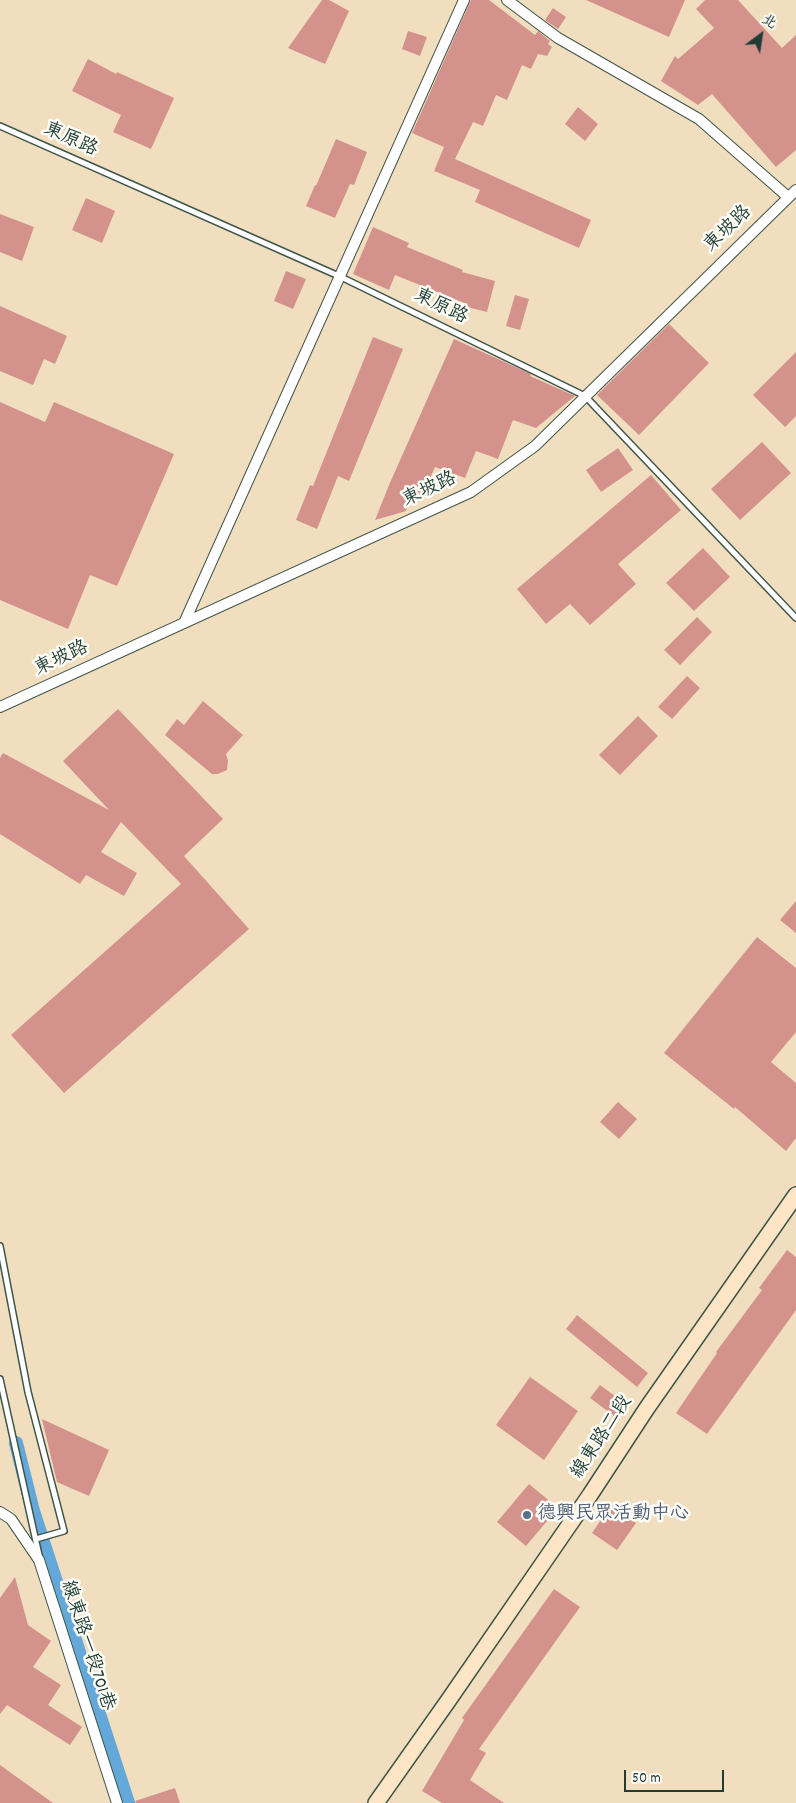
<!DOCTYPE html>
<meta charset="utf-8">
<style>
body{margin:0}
#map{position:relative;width:796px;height:1803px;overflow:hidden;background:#f1debf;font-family:Dekko,"LXGW WenKai TC",sans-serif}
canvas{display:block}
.north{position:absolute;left:736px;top:10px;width:50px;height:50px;-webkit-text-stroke:4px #fdfcf7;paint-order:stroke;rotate:31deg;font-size:14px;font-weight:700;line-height:20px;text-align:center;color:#1f3d34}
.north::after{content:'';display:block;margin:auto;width:18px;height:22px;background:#1f3d34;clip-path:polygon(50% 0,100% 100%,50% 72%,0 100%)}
.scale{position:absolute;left:624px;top:1770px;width:100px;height:22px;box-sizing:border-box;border:2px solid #1f3d34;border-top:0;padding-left:6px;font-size:15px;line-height:18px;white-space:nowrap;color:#1f3d34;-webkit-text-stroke:4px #fdfcf7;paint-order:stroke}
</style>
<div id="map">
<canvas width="796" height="1803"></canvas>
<div class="north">北</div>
<div class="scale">50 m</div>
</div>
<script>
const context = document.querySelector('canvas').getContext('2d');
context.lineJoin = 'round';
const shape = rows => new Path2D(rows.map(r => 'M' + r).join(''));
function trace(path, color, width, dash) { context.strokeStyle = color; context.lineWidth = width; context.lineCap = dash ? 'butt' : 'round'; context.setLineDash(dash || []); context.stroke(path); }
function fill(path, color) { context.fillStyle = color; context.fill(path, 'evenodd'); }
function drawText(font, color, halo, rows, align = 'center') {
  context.font = font + ' Dekko,"LXGW WenKai TC",sans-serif'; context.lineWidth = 5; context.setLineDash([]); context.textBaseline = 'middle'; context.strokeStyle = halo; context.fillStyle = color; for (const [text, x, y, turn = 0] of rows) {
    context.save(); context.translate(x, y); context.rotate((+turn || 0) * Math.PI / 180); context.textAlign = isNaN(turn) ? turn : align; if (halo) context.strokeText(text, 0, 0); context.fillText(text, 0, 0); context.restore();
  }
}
trace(shape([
 [16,1443,33,1511,128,1803]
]), '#63a8d9', 14);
fill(shape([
 [322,0,329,0,349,11,325,64,288,48],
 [471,0,489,0,535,35,538,31,550,41,548,44,552,47,547,56,538,54,531,69,522,65,507,100,496,95,483,126,473,122,455,159,591,220,579,248,475,202,480,190,434,171,444,147,412,133],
 [586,0,685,0,669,37],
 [705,0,738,0,782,48,796,35,796,150,776,167,712,94,698,105,661,81,675,56,678,59,714,28,696,9],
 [553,8,566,17,558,29,545,20],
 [408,31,427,37,420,56,402,49],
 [88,59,116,74,117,72,174,98,151,149,113,132,121,115,72,91],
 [578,107,598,124,585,141,565,124],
 [336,139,367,152,354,185,350,184,335,218,306,206,315,185,316,186],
 [86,198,115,211,102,243,72,230],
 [0,214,34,227,22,261,0,252],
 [373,227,409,243,407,247,463,270,462,272,495,281,487,312,467,307,467,304,395,275,389,290,353,274],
 [286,271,306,279,293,309,274,301],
 [515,295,529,299,520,330,506,326],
 [0,306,67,336,55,364,44,359,33,385,0,371],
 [669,324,709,363,639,435,597,395],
 [373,337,403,349,349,481,338,476,317,529,296,520,310,485,313,486],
 [454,339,531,374,530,376,575,396,536,428,513,420,498,459,476,451,465,478,435,467,422,496,414,492,406,511,375,520,389,485],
 [796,352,796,416,785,427,753,395],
 [0,402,45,422,54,402,174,454,117,586,90,575,68,629,0,600],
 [762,442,791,473,740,520,711,489],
 [618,448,633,470,601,492,586,470],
 [651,475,681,510,618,564,636,584,590,625,570,604,546,624,517,589],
 [703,548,730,577,694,611,666,583],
 [697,617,712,632,680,665,664,650],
 [687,676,700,688,672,719,658,707],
 [203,701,243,735,226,754,228,761,227,770,218,774,212,774,165,735,177,719,184,725],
 [118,709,223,819,184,856,249,929,64,1093,11,1035,181,884,121,822,101,852,137,873,124,896,86,875,80,884,0,834,0,758,3,753,109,810,63,761],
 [638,716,658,736,620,775,599,755],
 [796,901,796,933,780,920],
 [757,937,796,968,796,1032,771,1062,796,1083,796,1138,786,1151,735,1107,734,1109,664,1053],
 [618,1102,637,1119,619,1139,600,1122],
 [787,1250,796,1257,796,1310,707,1434,676,1413,717,1353,716,1352,762,1290,759,1288],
 [577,1315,648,1373,637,1387,566,1329],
 [530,1377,578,1411,544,1460,496,1425],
 [600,1385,627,1405,617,1418,590,1398],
 [42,1419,109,1450,89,1496,57,1482],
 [529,1484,558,1508,526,1546,497,1522],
 [611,1505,636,1523,617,1550,592,1533],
 [15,1577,28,1625,51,1641,33,1667,61,1685,48,1705,82,1727,70,1745,7,1705,0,1714,0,1598],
 [554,1589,580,1607,479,1749,486,1753,470,1780,504,1803,442,1803,422,1791,464,1720,462,1718],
 [0,1765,53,1803,0,1803],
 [175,1788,180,1803,136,1803,135,1801]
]), '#d3938c');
const service = shape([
 [0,126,341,277,585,396,796,618],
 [0,1246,28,1392,64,1531,36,1539],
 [0,1379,39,1555]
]);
const minor = shape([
 [507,0,558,38,699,119,788,197],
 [184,623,464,0],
 [0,707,471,492,535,446,796,190],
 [0,1512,11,1519,39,1560,117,1803]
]);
const secondary = shape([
 [376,1803,448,1701,590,1495,647,1408,796,1195]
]);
trace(service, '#3e5549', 8);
trace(minor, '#3e5549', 12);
trace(secondary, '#3e5549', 18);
trace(service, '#fff', 5);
trace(minor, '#fff', 10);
trace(secondary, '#fee5c5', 15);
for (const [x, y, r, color] of [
 [527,1515,5,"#5c6f8a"]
]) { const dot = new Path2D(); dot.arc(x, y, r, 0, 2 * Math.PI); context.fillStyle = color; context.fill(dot); trace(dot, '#fdfcf7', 2); }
drawText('19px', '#1f3d34', '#fdfcf7', [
 ["東原路",70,141,24],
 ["東坡路",729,230,-44],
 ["東原路",440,308,26],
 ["東坡路",430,491,-25],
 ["東坡路",62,660,-25],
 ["線東路二段",603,1438,-57],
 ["線東路一段701巷",86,1646,72]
]);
drawText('19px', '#4e5e75', '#fdfcf7', [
 ["德興民眾活動中心",537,1515]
], 'left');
</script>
